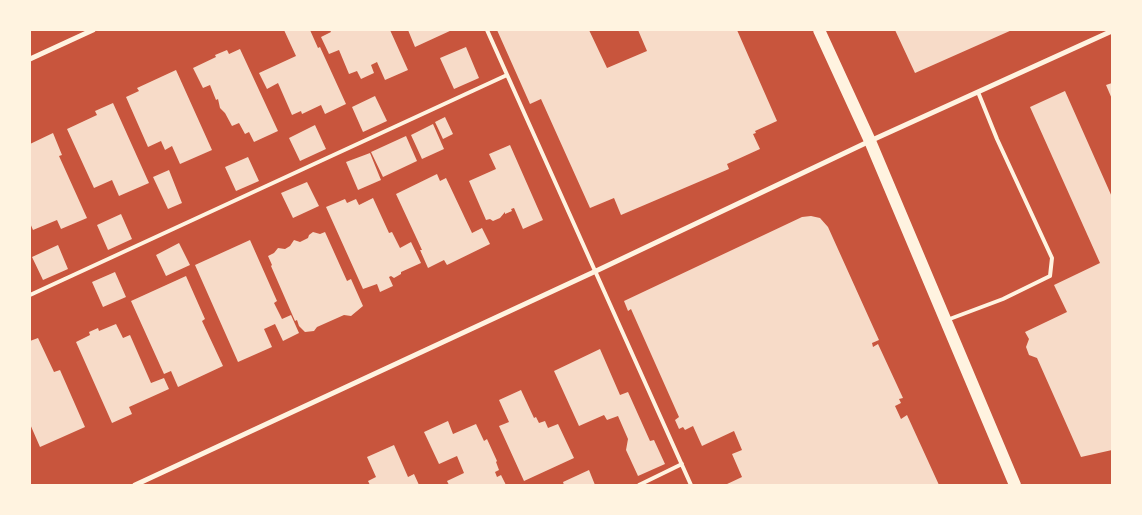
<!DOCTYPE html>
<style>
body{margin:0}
#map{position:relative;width:1142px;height:515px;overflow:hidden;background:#c8553d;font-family:"Crimson Pro",serif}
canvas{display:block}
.frame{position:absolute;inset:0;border:31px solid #fff3e0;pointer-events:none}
</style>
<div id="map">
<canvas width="1142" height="515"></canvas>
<div class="frame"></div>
</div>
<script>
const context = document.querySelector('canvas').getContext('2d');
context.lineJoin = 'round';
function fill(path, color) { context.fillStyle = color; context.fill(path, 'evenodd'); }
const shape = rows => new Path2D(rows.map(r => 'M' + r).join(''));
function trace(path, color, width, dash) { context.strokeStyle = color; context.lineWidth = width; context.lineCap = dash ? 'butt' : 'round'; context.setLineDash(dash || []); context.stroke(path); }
fill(shape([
 [284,30,310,30,318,48,320,47,346,104,325,114,321,105,302,114,301,111,292,115,278,83,267,89,259,73,296,56],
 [330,30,390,30,408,70,385,80,377,62,371,65,374,73,361,79,357,71,349,74,339,50,329,54,321,37,331,32],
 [408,30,452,30,415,47],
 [497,30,589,30,607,68,647,51,638,30,737,30,777,121,755,131,756,133,753,134,760,149,727,164,729,169,621,215,614,198,590,208,541,99,530,104],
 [895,30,1012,30,915,73],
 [466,47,479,78,454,89,440,58],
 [240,49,278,131,254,142,249,132,245,134,239,123,232,126,225,113,220,108,218,99,216,100,210,85,203,88,193,68,216,57,215,55,227,50,229,54],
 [176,70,212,150,180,164,172,146,165,150,161,141,148,147,126,97,139,91,137,88],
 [1112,83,1112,99,1106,85],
 [1065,91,1112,197,1112,450,1081,457,1037,358,1029,355,1026,347,1029,339,1025,332,1067,312,1054,285,1100,263,1030,107],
 [375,96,387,121,363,132,352,107],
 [113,103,149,183,119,196,112,180,94,188,67,129,97,115,95,111],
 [445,117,453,134,443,139,435,122],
 [433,124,444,149,422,159,411,135],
 [315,125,326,149,300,161,289,138],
 [53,133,62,155,59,156,87,218,61,229,57,220,33,230,30,223,30,144],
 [406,136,417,161,383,177,371,152],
 [510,145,543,220,523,229,514,208,511,209,512,211,505,214,505,212,500,218,493,221,490,219,486,220,469,181,496,169,489,154],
 [370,153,381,180,358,190,346,162],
 [248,157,259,181,236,191,225,167],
 [169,170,182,203,168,209,153,177],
 [437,174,440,181,446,178,472,233,482,228,490,244,447,265,444,260,428,268,420,250,422,250,396,194],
 [307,182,319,206,293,218,281,193],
 [373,198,389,233,392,232,400,248,411,242,421,263,401,272,401,274,394,278,391,276,389,277,393,286,380,292,377,284,363,289,326,207,345,199,347,203,356,199,359,205],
 [121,214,132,239,108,250,97,225],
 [811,216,820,218,828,227,879,340,872,343,873,347,878,344,903,398,899,399,901,403,895,406,901,419,907,415,939,485,725,485,742,477,732,454,742,450,734,431,702,446,693,426,685,430,683,427,679,429,675,420,679,417,631,309,628,311,624,301,802,217],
 [313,232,320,234,325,232,347,281,351,279,363,306,351,316,344,315,317,327,314,331,305,332,299,326,297,320,295,321,271,266,272,265,268,256,274,253,278,248,285,249,290,246,294,240,300,242,308,238,309,235],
 [250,240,277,301,274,303,282,319,291,315,299,333,283,341,275,324,264,329,272,347,238,362,195,265],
 [179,243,190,265,166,276,156,255],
 [58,245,68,269,43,280,32,257],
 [115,272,126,297,103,307,92,282],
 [186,276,205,319,202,321,223,366,178,387,171,371,164,374,131,301],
 [116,324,123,338,130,335,151,383,164,378,169,389,129,407,132,414,112,423,76,342,90,335,89,332,98,328,99,331],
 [38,338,54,372,60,370,85,427,40,447,30,424,30,341],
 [600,349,620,395,628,392,650,441,654,440,665,464,638,476,626,450,628,439,618,416,607,420,604,415,579,426,554,371],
 [521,390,534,418,536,417,539,423,545,421,548,428,558,424,574,458,524,481,499,426,509,422,499,400],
 [448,421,453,434,476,424,484,441,487,439,497,461,496,462,499,470,495,472,497,477,501,475,506,485,449,485,447,481,464,473,457,456,439,464,424,432],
 [394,445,408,477,414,474,419,485,370,485,368,481,376,477,367,457],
 [589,470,595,485,564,485,563,482]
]), '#f7dbc8');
trace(shape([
 [487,30,691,485],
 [30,295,507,75],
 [947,320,1003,299,1050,276,1052,258,997,139,978,92],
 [639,485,682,464]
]), '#fff3e0', 4);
trace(shape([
 [30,59,93,30],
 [135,485,596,271,870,141,1112,31]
]), '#fff3e0', 5);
trace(shape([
 [819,30,870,141,1015,485]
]), '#fff3e0', 12);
</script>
